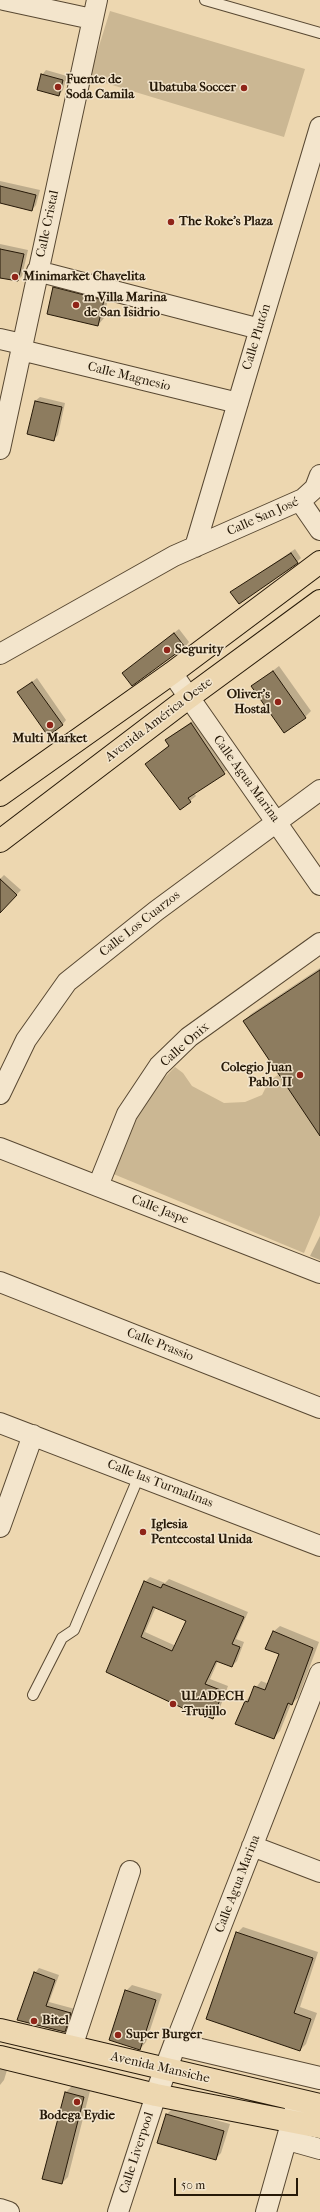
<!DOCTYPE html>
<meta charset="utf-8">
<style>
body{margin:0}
#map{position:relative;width:320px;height:2212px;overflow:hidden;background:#edd7b0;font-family:"IM FELL French Canon",serif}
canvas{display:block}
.scale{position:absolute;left:174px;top:2178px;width:124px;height:18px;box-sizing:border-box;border:2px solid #261908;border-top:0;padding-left:5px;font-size:12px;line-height:14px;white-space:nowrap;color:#261908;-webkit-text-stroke:3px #f3e5cc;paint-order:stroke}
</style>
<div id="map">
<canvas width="320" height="2212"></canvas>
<div class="scale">50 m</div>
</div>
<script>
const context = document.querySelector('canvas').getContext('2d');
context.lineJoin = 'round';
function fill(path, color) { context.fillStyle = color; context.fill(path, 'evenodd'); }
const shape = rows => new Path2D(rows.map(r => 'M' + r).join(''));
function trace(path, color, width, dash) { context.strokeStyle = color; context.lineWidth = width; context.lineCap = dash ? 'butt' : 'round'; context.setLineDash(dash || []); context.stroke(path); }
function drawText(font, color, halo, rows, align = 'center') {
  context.font = font + ' "IM FELL French Canon",serif'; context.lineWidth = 3; context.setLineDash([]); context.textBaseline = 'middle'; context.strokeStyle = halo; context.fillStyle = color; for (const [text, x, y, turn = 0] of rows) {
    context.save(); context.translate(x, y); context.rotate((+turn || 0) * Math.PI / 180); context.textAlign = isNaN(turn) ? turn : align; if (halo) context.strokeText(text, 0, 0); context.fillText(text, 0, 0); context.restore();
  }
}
fill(shape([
 [110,11,305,69,284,137,89,78],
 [175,1067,183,1073,192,1086,224,1103,245,1102,262,1095,269,1081,278,1075,320,1129,320,1215,304,1253,111,1173,130,1127,162,1080]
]), '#cbb793');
fill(shape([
 [46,70,67,76,63,90,59,95,42,75],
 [0,181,40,190,36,205,32,210,0,202],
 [0,244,28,250,22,276,18,280,0,277],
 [60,282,109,294,104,318,98,325,54,288],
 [40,397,65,403,58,435,53,440,35,401],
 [295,549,301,558,297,562,232,592],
 [179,629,189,642,185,647,128,669],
 [279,666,311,711,305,717,253,686],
 [37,678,66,720,62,725,19,692],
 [197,718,230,768,194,793,196,796,190,801,146,764,169,745,166,741,172,735],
 [4,875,21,890,0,912,0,879],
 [320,968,320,1134,244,1021,251,1014],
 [320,1236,320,1260,310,1256],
 [150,1577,165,1583,169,1579,248,1612,236,1639,244,1642,237,1661,232,1666,218,1661,210,1679,228,1686,218,1713,213,1718,107,1671,145,1582],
 [156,1607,187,1620,176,1646,145,1632],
 [280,1626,319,1642,298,1698,291,1704,280,1731,274,1738,246,1701,261,1681,269,1684,280,1654,273,1632],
 [243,1927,318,1952,300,2007,317,2013,306,2044,300,2050,237,1933],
 [39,1968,59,1975,49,2002,75,2009,69,2027,64,2031,18,2019,35,1973],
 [132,1985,162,1994,146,2042,140,2049,126,1991],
 [0,2064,8,2067,4,2080,0,2085],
 [72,2086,90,2091,68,2177,62,2183,66,2092],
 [173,2108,230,2124,221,2153,215,2159,167,2114]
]), '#0003');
const building = shape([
 [41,74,63,80,59,96,37,90,41,74],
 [0,186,36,195,32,211,0,203,0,186],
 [0,249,24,254,18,281,0,278,0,249],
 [53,287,104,300,98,326,47,314,53,287],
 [35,401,62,407,54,441,27,434,35,401],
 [291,553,298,563,239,604,230,592,291,553],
 [174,633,185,647,132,686,122,673,174,633],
 [273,671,306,718,284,733,251,686,273,671],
 [32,682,63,725,48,736,17,692,32,682],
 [191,723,225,774,188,798,191,802,180,810,145,764,169,746,165,740,191,723],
 [0,879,17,895,0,913,0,879],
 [320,970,320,1136,243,1021,320,970],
 [144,1581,161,1588,163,1584,244,1617,232,1644,240,1647,232,1667,216,1661,205,1684,223,1691,213,1719,192,1710,191,1712,106,1672,144,1581],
 [153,1607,186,1621,172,1651,141,1637,153,1607],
 [273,1631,313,1648,292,1705,288,1703,274,1739,235,1724,245,1701,248,1702,254,1686,265,1690,279,1654,265,1649,273,1631],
 [236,1932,313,1958,294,2013,311,2019,300,2051,206,2019,236,1932],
 [34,1972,55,1980,46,2006,71,2013,65,2032,17,2020,34,1972],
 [125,1990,156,2000,140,2050,109,2040,125,1990],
 [65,2092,84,2097,62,2184,42,2179,65,2092],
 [166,2114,224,2131,216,2160,157,2143,166,2114]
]);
fill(building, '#8d7c5f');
trace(building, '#261908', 1);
const service = shape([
 [205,0,320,33],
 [33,1695,62,1638,74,1630,139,1476]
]);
const minor = shape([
 [4,0,92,19],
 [37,271,260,329],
 [0,339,22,344],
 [21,350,238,403],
 [0,449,97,0],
 [300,501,320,530],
 [195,547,320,127],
 [0,654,174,556,303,499,315,488,320,475],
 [172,673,320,885],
 [0,1094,26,1040,67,982,156,911,320,790],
 [0,1148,320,1273],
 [98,1186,127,1114,159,1066,189,1037,320,943],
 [0,1282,320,1408],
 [0,1423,320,1546],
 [0,1527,33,1435],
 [252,1846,320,1872],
 [175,2044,320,1673],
 [72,2047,130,1871],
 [288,2140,320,2149],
 [0,2209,9,2212],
 [118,2212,156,2095],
 [266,2212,296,2106]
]);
const tertiary = shape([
 [156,2095,175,2044,320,2078]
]);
const primary = shape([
 [0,795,172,673,320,562],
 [0,841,188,698,320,601]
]);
const trunk = shape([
 [0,2030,320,2105],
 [0,2057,156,2095,320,2127]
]);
trace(service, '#584832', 12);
trace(minor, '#584832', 22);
trace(tertiary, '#584832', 24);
trace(primary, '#261908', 24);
trace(trunk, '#261908', 24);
trace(service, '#f3e5cc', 10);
trace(minor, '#f3e5cc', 20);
trace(tertiary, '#f3e5cc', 22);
trace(primary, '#edd7b0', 22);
trace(trunk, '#edd7b0', 22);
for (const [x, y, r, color] of [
 [58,87,4,"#8f2418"],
 [244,88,4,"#8f2418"],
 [171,222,4,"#8f2418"],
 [15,277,4,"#8f2418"],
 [76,305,4,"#8f2418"],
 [167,650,4,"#8f2418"],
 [278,702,4,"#8f2418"],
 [50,725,4,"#8f2418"],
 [300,1075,4,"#8f2418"],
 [143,1532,4,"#8f2418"],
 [173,1704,4,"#8f2418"],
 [34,2021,4,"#8f2418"],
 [118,2035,4,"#8f2418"],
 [77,2102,4,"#8f2418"]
]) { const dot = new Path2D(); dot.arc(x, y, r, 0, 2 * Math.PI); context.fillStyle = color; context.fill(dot); trace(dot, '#f3e5cc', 1.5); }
drawText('bold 13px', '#261908', '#f3e5cc', [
 ["Fuente de",66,80],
 ["Soda Camila",66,95],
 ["Ubatuba Soccer",236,88,"right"],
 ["The Roke's Plaza",179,222],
 ["Minimarket Chavelita",23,277],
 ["m Villa Marina",84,298],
 ["de San Isidrio",84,313],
 ["Segurity",175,650],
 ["Oliver's",270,695,"right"],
 ["Hostal",270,710,"right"],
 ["Multi Market",50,739,"center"],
 ["Colegio Juan",292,1068,"right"],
 ["Pablo II",292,1083,"right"],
 ["Iglesia",151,1525],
 ["Pentecostal Unida",151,1540],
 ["ULADECH",181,1697],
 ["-Trujillo",181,1712],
 ["Bitel",42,2021],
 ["Super Burger",126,2035],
 ["Bodega Eydie",77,2116,"center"]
], 'left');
drawText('13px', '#261908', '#f3e5cc', [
 ["Calle Cristal",48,224,-78],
 ["Calle Plutón",257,337,-73],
 ["Calle Magnesio",129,377,14],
 ["Calle San José",263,517,-24],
 ["Avenida América Oeste",159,720,-37],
 ["Calle Agua Marina",246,779,54],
 ["Calle Los Cuarzos",140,924,-38],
 ["Calle Onix",185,1045,-41],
 ["Calle Jaspe",160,1210,21],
 ["Calle Prassio",160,1345,21],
 ["Calle las Turmalinas",160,1484,21],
 ["Calle Agua Marina",238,1884,-69],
 ["Avenida Mansiche",160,2068,13],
 ["Calle Liverpool",137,2153,-72]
]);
</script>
